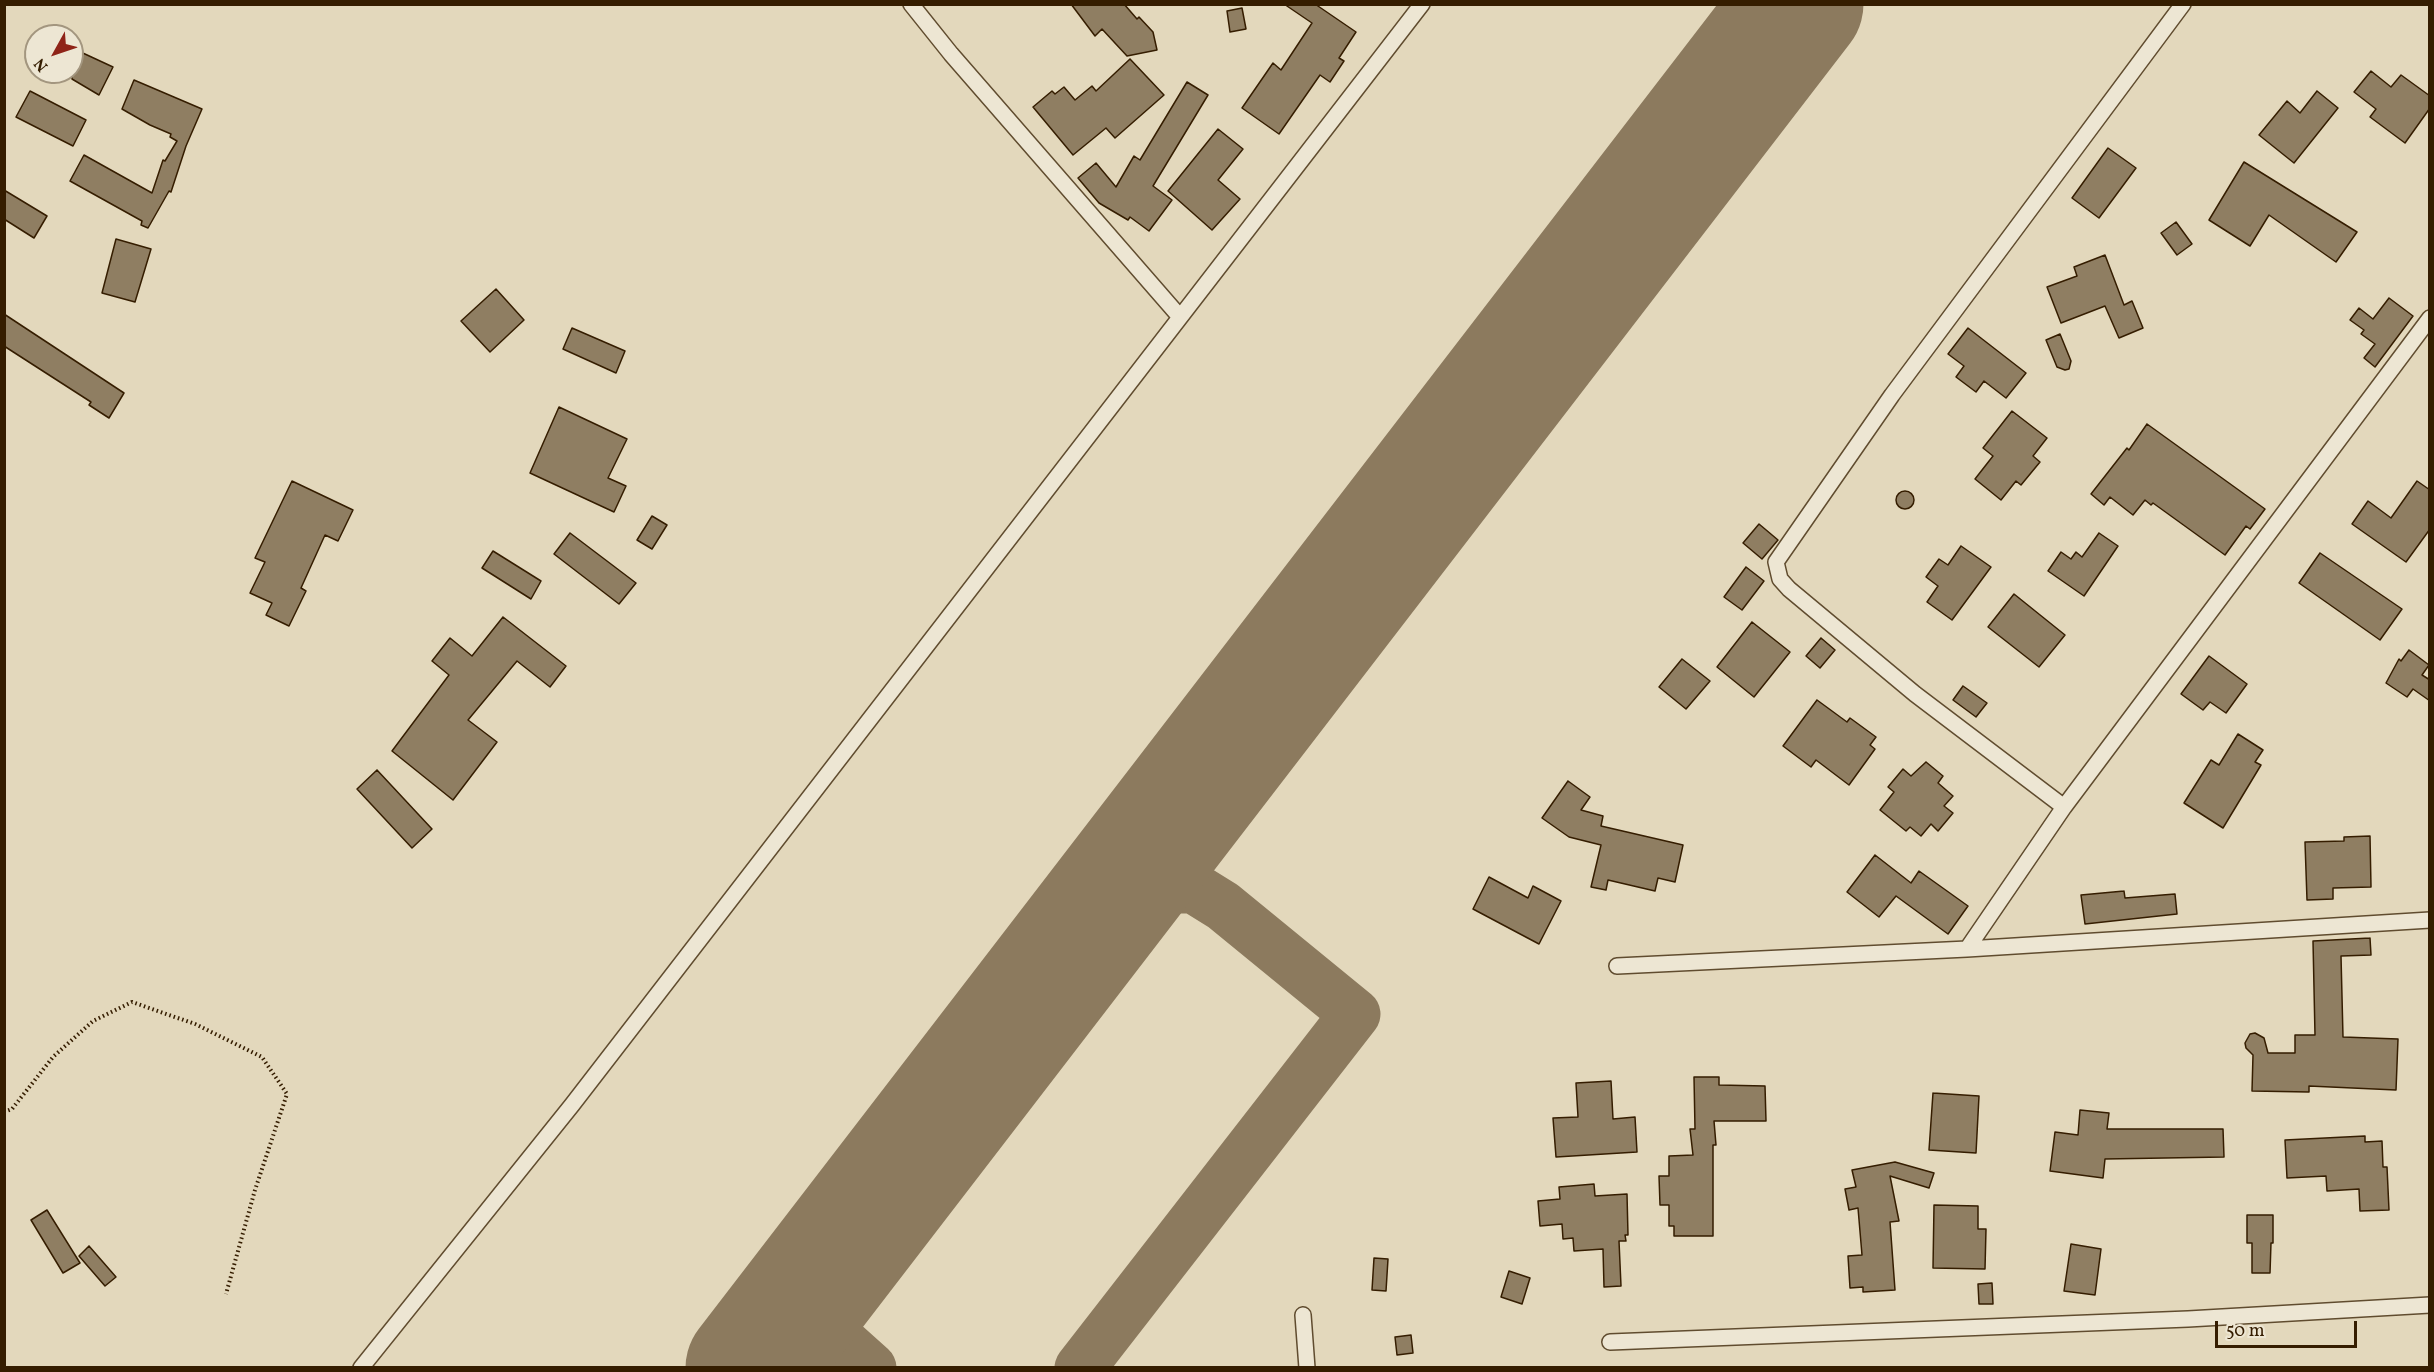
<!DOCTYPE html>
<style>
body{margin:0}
#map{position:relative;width:2434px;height:1372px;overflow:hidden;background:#e3d8bc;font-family:Vollkorn,serif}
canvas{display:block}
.frame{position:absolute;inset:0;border:6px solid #351d00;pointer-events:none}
.north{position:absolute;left:24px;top:24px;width:60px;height:60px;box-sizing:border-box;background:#ede6d3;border:2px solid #a3967f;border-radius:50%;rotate:230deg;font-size:16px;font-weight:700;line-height:24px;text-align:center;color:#351d00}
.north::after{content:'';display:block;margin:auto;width:21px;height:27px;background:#8f2418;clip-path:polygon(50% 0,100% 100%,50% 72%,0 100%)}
.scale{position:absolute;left:2215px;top:1321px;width:142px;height:27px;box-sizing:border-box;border:3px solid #351d00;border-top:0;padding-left:8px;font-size:18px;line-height:21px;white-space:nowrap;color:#351d00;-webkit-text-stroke:4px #ede6d3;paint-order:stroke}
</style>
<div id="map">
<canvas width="2434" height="1372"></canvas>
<div class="frame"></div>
<div class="north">N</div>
<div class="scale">50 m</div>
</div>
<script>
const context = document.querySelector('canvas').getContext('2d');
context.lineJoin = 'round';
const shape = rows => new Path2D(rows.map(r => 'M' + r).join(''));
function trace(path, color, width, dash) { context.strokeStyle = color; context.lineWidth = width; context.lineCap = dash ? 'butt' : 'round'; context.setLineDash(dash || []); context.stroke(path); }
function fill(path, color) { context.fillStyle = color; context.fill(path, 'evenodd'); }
trace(shape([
 [798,1347,820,1341,842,1342,871,1368],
 [1080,1368,1355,1014,1223,906,1194,888,1151,888]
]), '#8c7a5e', 51);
trace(shape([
 [750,1368,1799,4]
]), '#8c7a5e', 129);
const building = shape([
 [1071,4,1124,4,1137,19,1139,17,1153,32,1157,50,1127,56,1102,29,1095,36,1071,4],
 [1284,4,1315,4,1356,32,1339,58,1344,61,1330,82,1320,75,1279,134,1242,108,1273,63,1281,70,1312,23,1284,4],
 [1242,8,1246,29,1230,32,1227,11,1242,8],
 [72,48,113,67,99,95,72,79,72,48],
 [1130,59,1164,95,1115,138,1106,128,1073,155,1033,107,1052,91,1055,94,1064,87,1075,100,1092,86,1096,91,1130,59],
 [2371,71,2391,87,2401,75,2430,96,2430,108,2405,143,2370,117,2376,109,2354,92,2371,71],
 [134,80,202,109,186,146,171,192,169,191,148,228,141,225,142,221,70,181,84,155,152,193,163,160,165,161,177,141,170,137,171,134,150,125,122,109,134,80],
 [1187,82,1208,95,1153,186,1172,200,1149,231,1130,217,1128,220,1099,203,1078,178,1096,163,1116,187,1134,156,1140,160,1187,82],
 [30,91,86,120,73,146,16,117,30,91],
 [2317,91,2338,108,2294,163,2259,135,2287,101,2300,113,2317,91],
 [1218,129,1243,149,1218,180,1240,199,1212,230,1168,191,1218,129],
 [2108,148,2136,168,2099,218,2072,198,2108,148],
 [2244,162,2357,232,2336,262,2269,215,2250,246,2209,220,2244,162],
 [4,190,47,216,34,238,4,219,4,190],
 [2176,222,2192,244,2177,255,2161,233,2176,222],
 [116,239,151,249,135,302,102,293,116,239],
 [2105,255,2124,305,2132,301,2143,328,2119,338,2105,306,2061,323,2047,287,2077,276,2074,267,2105,255],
 [496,289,524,320,490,352,461,321,496,289],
 [2389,298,2413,316,2375,367,2364,358,2375,344,2361,334,2364,330,2350,320,2359,308,2373,319,2389,298],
 [4,314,124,393,109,418,89,405,91,402,4,346,4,314],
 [572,328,625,351,616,373,563,349,572,328],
 [1968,328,2026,373,2006,398,1984,381,1976,392,1956,377,1964,366,1948,354,1968,328],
 [2060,334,2071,361,2069,369,2065,370,2057,367,2046,340,2060,334],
 [559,407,627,439,608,478,626,486,614,512,530,473,559,407],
 [2012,411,2047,438,2033,456,2040,462,2021,485,2016,481,2001,500,1975,479,1993,456,1983,448,2012,411],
 [2147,424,2265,509,2250,529,2246,526,2225,555,2153,503,2151,505,2145,500,2133,515,2110,497,2104,505,2091,494,2127,448,2129,450,2147,424],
 [292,481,353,510,338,541,325,535,301,588,306,591,289,626,266,615,272,603,250,593,265,562,255,558,292,481],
 [2417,481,2430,490,2430,529,2406,562,2352,524,2368,501,2391,518,2417,481],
 '1896 500a9 9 0 1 1 18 0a9 9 0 1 1-18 0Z',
 [652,516,667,525,652,549,637,540,652,516],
 [1759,524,1778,540,1762,559,1743,543,1759,524],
 [570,533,636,583,619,604,554,554,570,533],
 [2099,533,2118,546,2084,596,2048,571,2061,552,2071,559,2076,552,2082,557,2099,533],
 [1961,546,1991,567,1952,620,1927,602,1938,586,1926,577,1939,559,1948,565,1961,546],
 [493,551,541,581,531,599,482,568,493,551],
 [2320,553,2402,609,2380,640,2299,583,2320,553],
 [1746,567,1764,581,1742,610,1724,597,1746,567],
 [2014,594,2065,635,2039,667,1988,627,2014,594],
 [503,617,566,666,550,687,517,661,468,720,497,742,453,800,392,751,449,675,432,661,450,638,472,656,503,617],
 [1752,622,1790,652,1754,697,1717,667,1752,622],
 [1821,638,1835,650,1820,668,1806,656,1821,638],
 [2409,650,2429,665,2422,675,2430,680,2430,701,2413,689,2407,697,2386,683,2399,659,2401,661,2409,650],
 [2209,656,2247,684,2226,713,2210,702,2203,710,2181,694,2209,656],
 [1682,659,1710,681,1686,709,1659,687,1682,659],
 [1963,686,1987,703,1976,717,1953,700,1963,686],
 [1817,700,1847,722,1850,718,1876,737,1870,745,1875,749,1849,785,1816,760,1811,767,1783,746,1817,700],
 [2238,734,2263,750,2255,762,2261,765,2223,828,2184,803,2211,760,2219,765,2238,734],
 [1926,762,1943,776,1938,783,1953,796,1944,806,1953,813,1938,831,1931,824,1921,836,1910,827,1906,831,1880,810,1894,792,1888,787,1903,769,1911,776,1926,762],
 [377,770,432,829,412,848,357,789,377,770],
 [1568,781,1590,797,1581,810,1603,816,1601,826,1683,845,1675,882,1658,878,1655,891,1608,880,1606,890,1591,887,1601,845,1569,837,1542,818,1568,781],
 [2370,836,2371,887,2333,888,2333,899,2307,900,2305,842,2344,841,2344,837,2370,836],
 [1875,855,1911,883,1919,871,1968,906,1948,934,1896,896,1879,917,1847,892,1875,855],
 [1489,877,1528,898,1533,886,1561,901,1539,944,1473,909,1489,877],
 [2124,891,2125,898,2175,894,2177,914,2085,924,2081,895,2124,891],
 [2370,938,2371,955,2341,956,2343,1037,2398,1039,2396,1090,2309,1086,2309,1092,2252,1091,2253,1055,2246,1048,2245,1043,2250,1034,2255,1033,2264,1038,2268,1053,2295,1053,2295,1035,2315,1035,2313,941,2370,938],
 [1694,1077,1719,1077,1719,1085,1765,1086,1766,1121,1714,1121,1716,1145,1713,1145,1713,1236,1674,1236,1674,1226,1669,1226,1669,1205,1660,1205,1659,1176,1669,1176,1669,1156,1693,1155,1690,1129,1695,1129,1694,1077],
 [1611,1081,1613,1119,1635,1117,1637,1152,1556,1157,1553,1118,1578,1117,1576,1083,1611,1081],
 [1933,1093,1979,1096,1976,1153,1929,1150,1933,1093],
 [2080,1110,2109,1113,2107,1129,2223,1129,2224,1157,2105,1159,2103,1178,2050,1171,2055,1132,2078,1135,2080,1110],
 [2365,1136,2365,1142,2382,1141,2383,1167,2387,1167,2389,1210,2360,1211,2359,1189,2327,1191,2326,1176,2287,1178,2285,1140,2365,1136],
 [1895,1162,1934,1173,1929,1188,1890,1176,1899,1221,1890,1222,1895,1290,1863,1292,1863,1287,1850,1288,1848,1256,1862,1255,1858,1208,1849,1210,1845,1189,1856,1187,1852,1170,1895,1162],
 [1594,1184,1595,1196,1627,1194,1628,1235,1625,1235,1626,1241,1619,1241,1621,1286,1604,1287,1603,1249,1574,1251,1573,1238,1563,1239,1562,1224,1540,1226,1538,1201,1560,1199,1559,1187,1594,1184],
 [1934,1205,1978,1206,1978,1229,1986,1229,1985,1269,1933,1268,1934,1205],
 [47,1210,80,1263,63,1273,31,1220,47,1210],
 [2247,1215,2273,1215,2273,1243,2271,1243,2270,1273,2252,1273,2252,1243,2247,1243,2247,1215],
 [2071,1244,2101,1249,2095,1295,2064,1291,2071,1244],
 [89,1246,116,1277,105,1286,79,1256,89,1246],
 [1374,1258,1388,1259,1386,1291,1372,1290,1374,1258],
 [1509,1271,1530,1278,1522,1304,1501,1297,1509,1271],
 [1992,1283,1993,1304,1979,1304,1978,1284,1992,1283],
 [1411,1335,1413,1353,1397,1355,1395,1337,1411,1335]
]);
fill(building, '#8f7e62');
trace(building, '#351d00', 1.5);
const minor = shape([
 [911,4,951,54,1180,317],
 [2064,807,1915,694,1789,589,1780,579,1776,562,1892,395,2183,4],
 [1967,949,2064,807,2430,318],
 [1617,966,1967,949,2430,920],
 [1303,1315,1307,1368],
 [1610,1342,2188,1319,2430,1305],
 [361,1368,572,1105,1422,4]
]);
trace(minor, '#604c2f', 18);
trace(shape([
 [4,1112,12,1109,53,1057,93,1021,132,1002,195,1024,262,1057,287,1094,255,1190,226,1294]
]), '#351d00', 4, [1.5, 3]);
trace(minor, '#ede6d3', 15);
</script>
